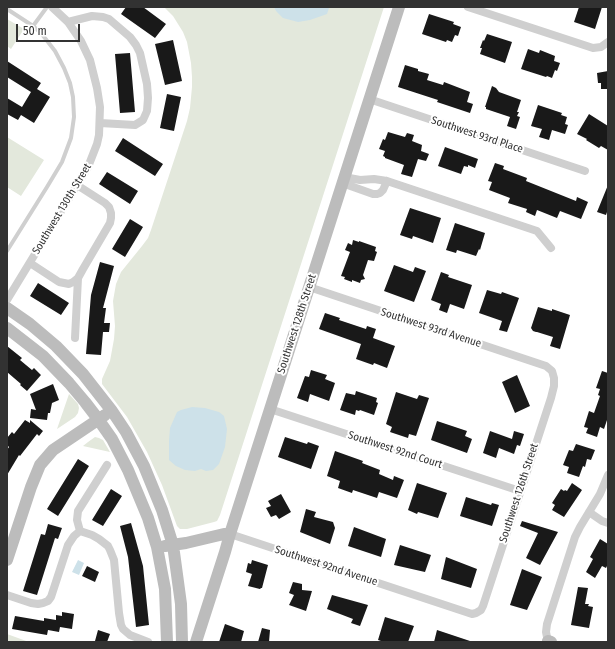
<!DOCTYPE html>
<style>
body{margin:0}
#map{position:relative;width:615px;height:649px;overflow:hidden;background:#fff;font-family:"Fira Sans Condensed",sans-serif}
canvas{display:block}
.frame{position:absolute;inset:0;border:8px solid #323232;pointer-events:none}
.scale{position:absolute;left:16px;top:24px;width:64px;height:18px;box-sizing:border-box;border:2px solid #323232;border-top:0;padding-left:5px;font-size:12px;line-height:14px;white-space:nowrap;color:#323232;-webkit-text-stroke:3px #fff;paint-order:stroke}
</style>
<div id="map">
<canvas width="615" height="649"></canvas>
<div class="frame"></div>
<div class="scale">50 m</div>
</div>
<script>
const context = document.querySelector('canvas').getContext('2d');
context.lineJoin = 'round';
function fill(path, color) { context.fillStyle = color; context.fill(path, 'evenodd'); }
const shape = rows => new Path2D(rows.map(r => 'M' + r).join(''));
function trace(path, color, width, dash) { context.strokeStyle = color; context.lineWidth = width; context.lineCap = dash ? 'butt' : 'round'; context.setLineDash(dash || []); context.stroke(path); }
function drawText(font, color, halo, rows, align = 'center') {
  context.font = font + ' "Fira Sans Condensed",sans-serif'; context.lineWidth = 4; context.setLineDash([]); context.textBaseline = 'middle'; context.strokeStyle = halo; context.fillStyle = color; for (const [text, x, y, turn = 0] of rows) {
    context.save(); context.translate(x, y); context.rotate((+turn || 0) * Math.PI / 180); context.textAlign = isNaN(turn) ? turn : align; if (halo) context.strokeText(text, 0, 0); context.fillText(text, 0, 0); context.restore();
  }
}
fill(shape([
 [164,7,384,7,220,515,217,521,214,522,187,529,180,529,177,526,162,485,147,452,127,417,102,384,102,379,110,361,114,339,115,326,113,301,116,284,121,272,142,246,148,238,151,230,187,121,190,108,192,87,192,77,191,63,187,42,183,32,173,16],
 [7,19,24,29,11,49,7,46],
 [7,137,44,160,21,196,7,187],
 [69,394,78,404,79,408,78,413,75,417,57,429],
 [95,437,99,438,103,440,110,452,83,446,88,442],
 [7,634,29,642,7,642]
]), '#e3e8dc');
fill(shape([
 [274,7,329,7,329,8,327,14,310,20,298,22,283,18,276,11],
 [192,407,205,408,219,412,224,416,227,429,225,447,219,464,213,470,206,471,201,469,195,471,185,470,176,466,169,460,169,441,170,428,177,412,181,410],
 [78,560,84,563,79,575,72,572]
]), '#cde1e9');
fill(shape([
 [126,7,143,7,166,24,155,38,121,14],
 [579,7,602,7,595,29,574,22],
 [429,14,454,22,453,24,461,27,458,36,455,35,452,42,447,40,446,42,422,34],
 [487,34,512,42,505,63,480,54,482,48,480,48,483,40,484,41],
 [173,40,182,81,165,85,155,44],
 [528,49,539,53,540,50,555,56,554,61,560,63,557,71,555,70,552,78,547,76,546,77,521,69],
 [130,53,135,112,120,113,115,54],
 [7,61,41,83,37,89,50,97,34,123,21,115,18,120,7,114,7,98,22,107,31,92,7,77],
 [405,65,418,69,418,71,429,74,427,80,443,85,444,82,470,92,467,102,473,104,470,113,437,102,438,100,398,87],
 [608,71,608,89,601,89,601,83,598,83,597,73],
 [492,86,496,88,499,92,521,100,517,112,519,112,517,116,520,117,516,129,507,126,510,117,486,109,486,107,485,107],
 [167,94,181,97,174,131,160,128],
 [538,105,562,113,561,115,567,117,565,124,568,125,565,134,552,130,549,140,539,137,542,129,531,126],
 [589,114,608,126,608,150,601,146,599,148,586,140,587,139,577,134],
 [388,132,405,137,407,133,414,135,412,141,422,145,421,151,429,154,426,161,418,159,412,177,401,174,404,165,385,158,385,157,383,156,385,151,379,149,383,139,385,140],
 [123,138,163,164,155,176,115,151],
 [445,147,478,159,475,168,468,165,468,167,464,166,461,174,438,166],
 [495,163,504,166,503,169,527,178,526,181,576,201,577,197,588,202,581,219,560,211,557,218,537,210,535,216,526,212,527,209,508,203,510,198,489,190,492,182,488,181],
 [107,172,138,191,130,204,99,184],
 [608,185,608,209,606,215,597,212],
 [410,208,441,218,433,243,413,236,412,239,400,235],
 [130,219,143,227,125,257,112,249],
 [455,223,485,233,480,250,479,249,476,256,457,250,456,253,446,250],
 [353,240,359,242,359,241,376,247,375,251,377,252,374,261,368,260,363,275,365,279,361,280,360,283,352,280,352,282,344,279,345,277,341,276,350,252,345,250,348,243,352,245],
 [100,262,114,266,103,308,106,308,104,323,110,323,109,332,103,332,101,355,86,354,91,295],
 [394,265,413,272,415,267,426,271,414,302,384,291],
 [441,272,449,275,448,277,472,285,464,309,450,304,447,313,439,310,441,304,431,300],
 [38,283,69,303,61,315,30,296],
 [487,290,501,294,502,292,519,298,507,332,499,330,502,321,479,313],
 [538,307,552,311,552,309,570,315,560,349,550,346,553,337,537,332,536,332,533,331,531,328],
 [325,313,340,318,339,320,366,329,367,326,376,329,373,338,395,346,387,368,374,363,373,365,356,359,361,344,319,329],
 [7,346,22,358,20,360,32,370,34,368,41,375,27,391,20,385,21,384,7,372],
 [311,370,327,375,325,379,335,383,329,401,310,394,308,402,297,398,305,376,309,377],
 [602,371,608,373,608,417,604,429,600,427,597,437,586,433,588,428,584,427,589,411,594,413,600,396,598,395,600,389,596,388],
 [517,375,530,406,515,413,502,382],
 [53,384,59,400,52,403,50,413,48,413,47,420,30,418,31,409,36,410,30,394],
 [356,391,377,398,376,402,378,403,374,415,360,410,359,411,356,410,355,415,340,410,346,393,355,395],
 [396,392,417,399,419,395,429,398,416,436,409,434,408,438,390,432,392,427,386,424],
 [25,420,30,423,30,420,43,431,39,436,37,434,20,456,19,455,7,475,7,450,9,447,7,445,7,438,12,432,14,434],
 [437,421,467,431,465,436,472,439,467,453,431,440],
 [490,431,512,439,514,431,524,434,520,446,517,445,514,454,499,448,496,458,483,453],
 [285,437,307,444,308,442,319,446,311,469,278,457],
 [576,444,595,450,591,460,587,459,585,467,583,466,579,477,567,473,569,467,563,465,569,450,573,451],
 [335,451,363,461,362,463,380,470,379,474,393,480,394,476,404,480,397,498,379,492,377,498,353,490,352,493,338,488,340,481,327,476],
 [78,459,89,466,58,516,47,509],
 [417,483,447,493,438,518,418,512,417,514,408,510],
 [572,483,582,490,564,517,552,510,555,505,552,503,561,489,564,491,565,490,567,491],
 [111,489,122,496,103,526,92,520],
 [281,494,291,512,279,519,276,515,271,517,266,508,271,506,268,501],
 [466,497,491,505,492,503,499,505,492,526,460,516],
 [306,509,316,512,314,517,333,522,335,528,330,544,300,532],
 [522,521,558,532,540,565,526,558,538,533,520,526],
 [131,523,143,566,149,625,136,627,128,557,120,526],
 [48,524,62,528,58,539,55,538,37,595,23,591,41,534,45,535],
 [354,527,386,539,381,557,348,546],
 [600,539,608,544,608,564,606,568,602,566,595,578,586,572,593,559,590,557],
 [400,545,431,555,425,572,394,565],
 [446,557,477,569,471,588,441,579],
 [252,560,268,565,262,588,261,588,260,589,248,586,252,574,246,572,248,563,251,564],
 [87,566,99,572,95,582,82,576],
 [522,569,542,577,527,610,510,605],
 [293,582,302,584,302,590,312,591,306,611,289,605,294,595,289,593],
 [578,587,588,588,585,604,589,604,588,606,593,607,589,628,571,625],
 [332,595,368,605,360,626,351,623,353,619,327,609],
 [62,612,74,614,72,629,60,627,59,632,48,630,47,635,12,629,15,616,44,621,44,618,56,620,56,615,62,616],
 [385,617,414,626,408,642,384,642,378,640],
 [225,624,244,631,241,642,219,642],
 [262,628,270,630,269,642,258,642],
 [98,630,110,634,107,642,98,642,95,641],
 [437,630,470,641,470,642,434,642]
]), '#191919');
trace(shape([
 [7,9,33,26,41,33,55,51,64,68,70,83,73,97,74,117,71,138,62,162,47,187,7,251],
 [33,26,47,7]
]), '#cfcfcf', 4);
trace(shape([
 [468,7,593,48,601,47,608,42],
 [68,22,92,16,103,17,109,19,130,37,136,45,140,53,147,84,148,98,147,111,143,120,135,125,100,123],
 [369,99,585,171],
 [344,177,360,180,374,179,387,181,537,231,551,248],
 [342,183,373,194,377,194,380,193,383,190,387,181],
 [30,263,59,282,69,284,73,282,78,278,83,269,110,223,111,218,111,213,109,207,105,203,77,185],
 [7,300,88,167,97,144,99,135,100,107,97,88,90,60,81,41,68,22,52,7],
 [75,338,78,278],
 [270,409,520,491],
 [589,512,602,521,608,523],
 [80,531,92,535,99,539,108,546,110,550,114,560,119,613,121,625,123,629,130,635,148,642],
 [80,531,77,520,78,511,107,465],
 [230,534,472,614,476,613,481,610,483,606,551,398,554,386,554,378,552,371,546,366,309,287],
 [7,595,31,603,38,604,43,603,48,601,51,597,68,545,74,536,80,531],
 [548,642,546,632,547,624,575,537,580,527,600,494,608,475]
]), '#cfcfcf', 8);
trace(shape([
 [7,308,30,324,56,346,83,374,112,411,126,432,144,466,162,510,173,545,181,604,182,642],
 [7,328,43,356,69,383,85,402,98,419,112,439,128,470,148,518,157,547,165,589,167,642],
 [165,546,186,543,224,534,230,534],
 [7,560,31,487,40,465,53,450,105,415],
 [548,641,551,642],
 [196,642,225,552,230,534,399,7]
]), '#bcbcbc', 12);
drawText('11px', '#323232', '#fff', [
 ["Southwest 93rd Place",477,135,18],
 ["Southwest 130th Street",62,209,-59],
 ["Southwest 128th Street",297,324,-72],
 ["Southwest 93rd Avenue",431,328,18],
 ["Southwest 92nd Court",395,450,18],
 ["Southwest 126th Street",519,493,-72],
 ["Southwest 92nd Avenue",326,566,18]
]);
</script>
